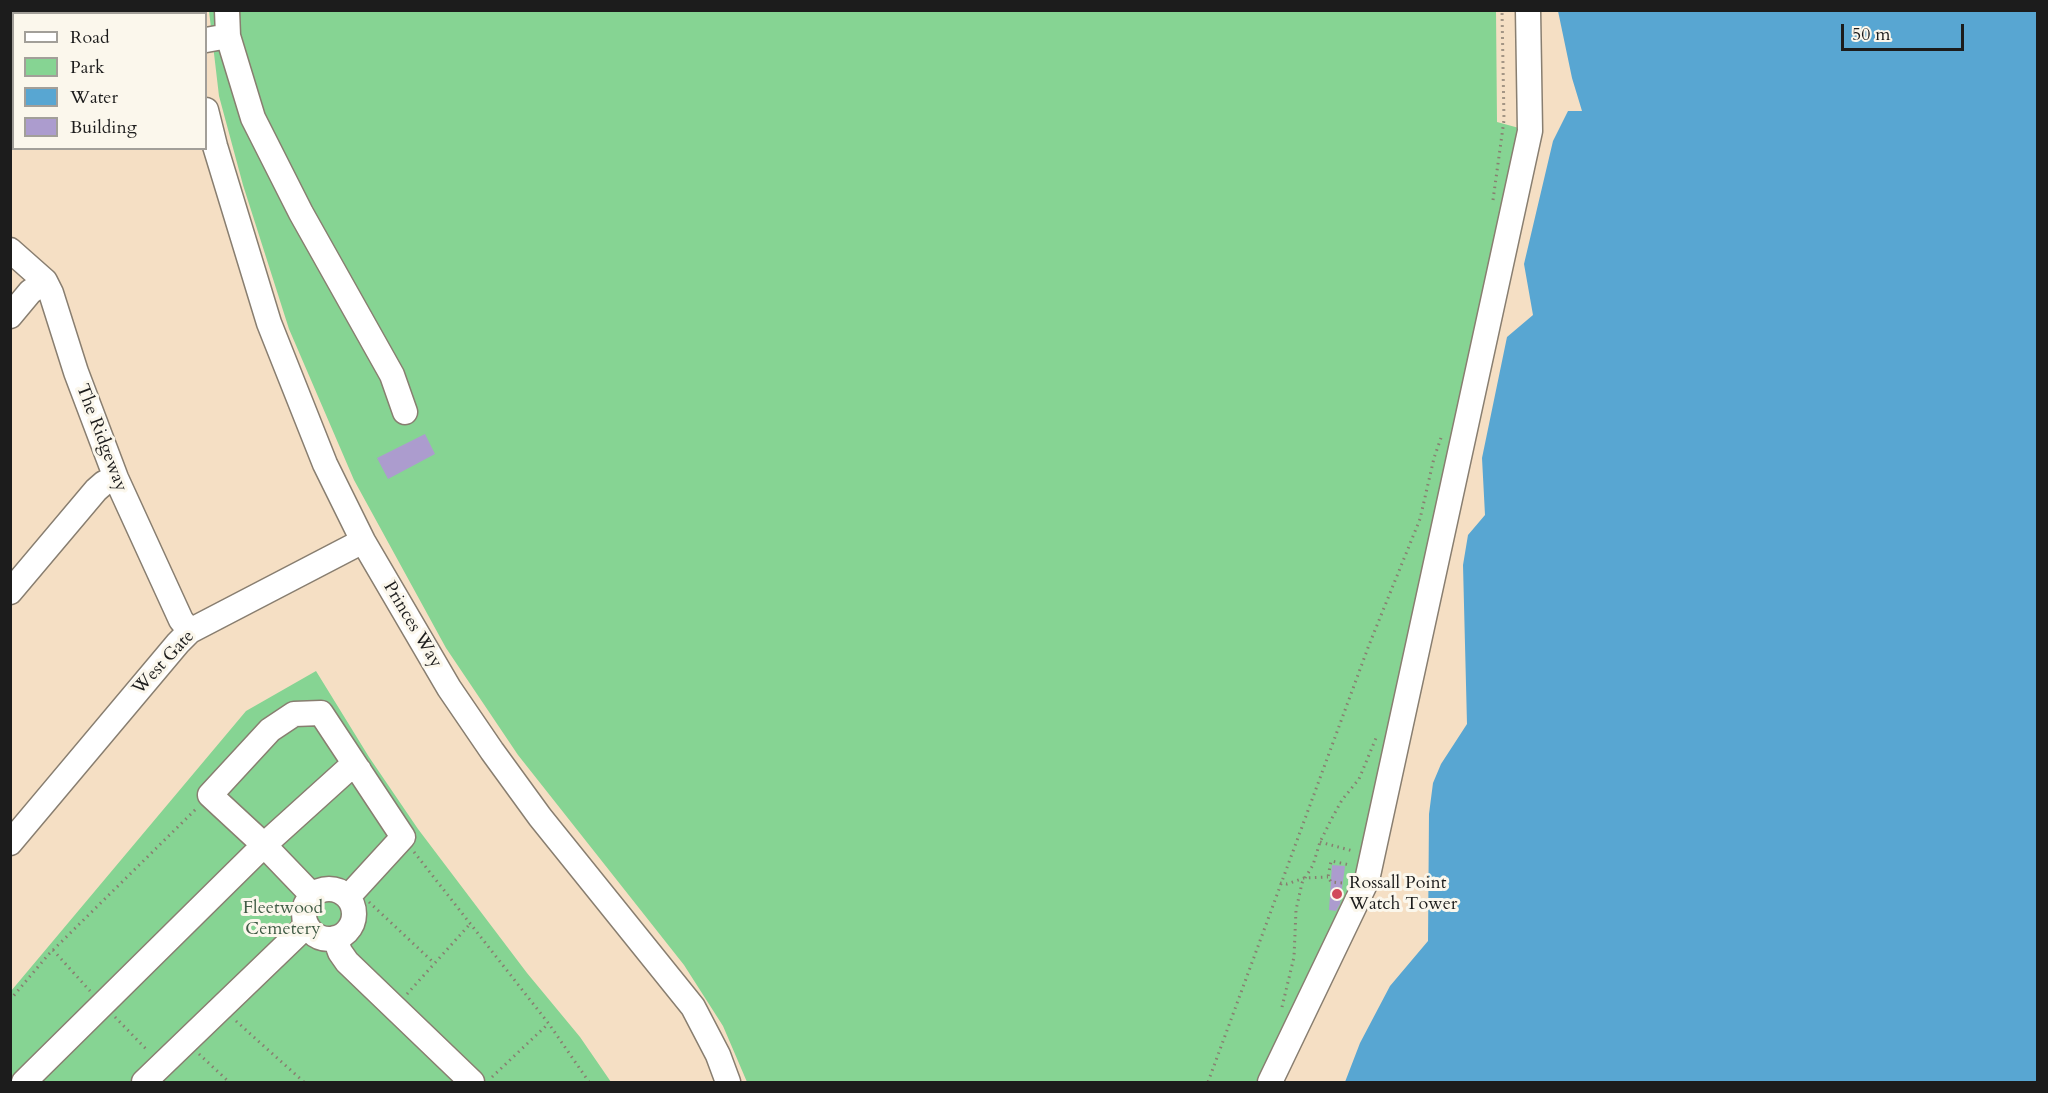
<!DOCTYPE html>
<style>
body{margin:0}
#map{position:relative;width:2048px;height:1093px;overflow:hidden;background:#f5dfc4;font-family:Cardo,serif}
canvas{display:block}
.frame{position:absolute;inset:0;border:12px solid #1c1c1c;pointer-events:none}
.legend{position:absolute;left:12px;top:12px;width:195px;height:138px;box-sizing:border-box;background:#fbf7ec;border:2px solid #a29f99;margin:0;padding:8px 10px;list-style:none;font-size:18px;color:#1c1c1c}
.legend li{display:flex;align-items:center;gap:12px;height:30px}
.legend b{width:30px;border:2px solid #a29f99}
.scale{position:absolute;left:1841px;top:24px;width:123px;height:27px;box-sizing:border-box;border:3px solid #1c1c1c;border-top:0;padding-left:8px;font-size:18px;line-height:21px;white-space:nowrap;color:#1c1c1c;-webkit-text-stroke:4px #fbf7ec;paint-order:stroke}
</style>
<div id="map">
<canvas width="2048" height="1093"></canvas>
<div class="frame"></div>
<ul class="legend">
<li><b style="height:8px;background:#fff"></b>Road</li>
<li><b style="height:16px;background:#86d493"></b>Park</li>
<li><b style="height:16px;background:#58a6d2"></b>Water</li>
<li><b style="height:16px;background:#ac9cce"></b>Building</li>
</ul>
<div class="scale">50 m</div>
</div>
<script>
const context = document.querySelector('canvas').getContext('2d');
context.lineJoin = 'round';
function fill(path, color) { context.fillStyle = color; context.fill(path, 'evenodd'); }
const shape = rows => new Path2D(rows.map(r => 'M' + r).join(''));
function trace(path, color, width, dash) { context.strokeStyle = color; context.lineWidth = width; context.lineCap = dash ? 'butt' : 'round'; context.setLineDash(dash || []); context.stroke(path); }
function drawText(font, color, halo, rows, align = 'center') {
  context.font = font + ' Cardo,serif'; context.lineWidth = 6; context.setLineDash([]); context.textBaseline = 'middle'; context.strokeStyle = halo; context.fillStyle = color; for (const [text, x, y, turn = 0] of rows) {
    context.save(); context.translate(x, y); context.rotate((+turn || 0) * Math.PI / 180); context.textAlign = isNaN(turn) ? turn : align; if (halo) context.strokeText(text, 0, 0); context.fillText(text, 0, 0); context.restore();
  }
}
fill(shape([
 [209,11,1496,11,1497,122,1530,131,1367,880,1266,1082,747,1082,723,1026,684,965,518,755,446,648,354,480,289,329,243,185,219,96],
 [316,671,369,757,418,829,527,973,580,1037,611,1082,11,1082,11,991,246,711]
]), '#86d493');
fill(shape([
 [1558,11,2037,11,2037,1082,1345,1082,1360,1043,1390,986,1428,941,1429,814,1433,783,1441,764,1467,724,1463,565,1468,535,1485,515,1482,458,1507,337,1533,315,1524,264,1553,141,1568,111,1582,111,1572,78]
]), '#58a6d2');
fill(shape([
 [425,434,435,454,388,479,377,458],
 [1332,865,1345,866,1340,904,1336,911,1329,910]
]), '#ac9cce');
const minor = shape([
 [74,10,77,14],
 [189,10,189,14],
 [227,10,228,36,253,118,301,213,392,375,405,412],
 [10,17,14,14],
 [206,40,228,36],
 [206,110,215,146,269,323,325,464,363,541,449,688,492,751,540,817,693,1007,718,1055,728,1082],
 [10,250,45,281,51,293,76,372,116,478,181,620,190,631],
 [10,316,30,292,45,281],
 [10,592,96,490,104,483,116,478],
 [10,843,178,643,190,631,363,541],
 '304 914a25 25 0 1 1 50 0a25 25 0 1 1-50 0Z',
 [348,897,403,837,321,713,294,714,270,730,210,795,264,845,347,770,359,770],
 [335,938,340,952,347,962,472,1082],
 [24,1082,264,845,312,895],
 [144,1082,303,929,306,924],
 [1270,1082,1367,880,1530,131,1528,10]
]);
trace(minor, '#887e70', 27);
trace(shape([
 [1493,200,1504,120,1502,10],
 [1320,842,1353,851],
 [414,852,549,1024,589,1082],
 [1280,883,1287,884,1304,878,1328,877],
 [1342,883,1331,882,1328,877,1331,861,1350,865],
 [369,902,434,963],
 [53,950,90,991],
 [407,994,470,924],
 [10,1000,48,955,196,809],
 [1282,1007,1294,957,1296,910,1302,883,1313,865,1320,842,1331,820,1342,800,1359,779,1376,738],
 [115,1017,148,1051],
 [236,1021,304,1082],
 [199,1054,229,1082],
 [492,1077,548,1024],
 [1208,1082,1369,645,1420,519,1434,458,1442,435]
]), '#887e70', 3, [1.5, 4.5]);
trace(minor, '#fff', 24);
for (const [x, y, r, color] of [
 [1337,894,6,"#d1495b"]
]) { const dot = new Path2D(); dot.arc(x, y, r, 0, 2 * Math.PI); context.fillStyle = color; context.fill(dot); trace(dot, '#fbf7ec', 2); }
drawText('18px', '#1c1c1c', '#fbf7ec', [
 ["The Ridgeway",101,438,69],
 ["Princes Way",412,625,59],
 ["West Gate",164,663,-47]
]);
drawText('18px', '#1c1c1c', '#fbf7ec', [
 ["Rossall Point",1349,884],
 ["Watch Tower",1349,905]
], 'left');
drawText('18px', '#415c46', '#fbf7ec', [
 ["Fleetwood",283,909],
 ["Cemetery",283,930]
]);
</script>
